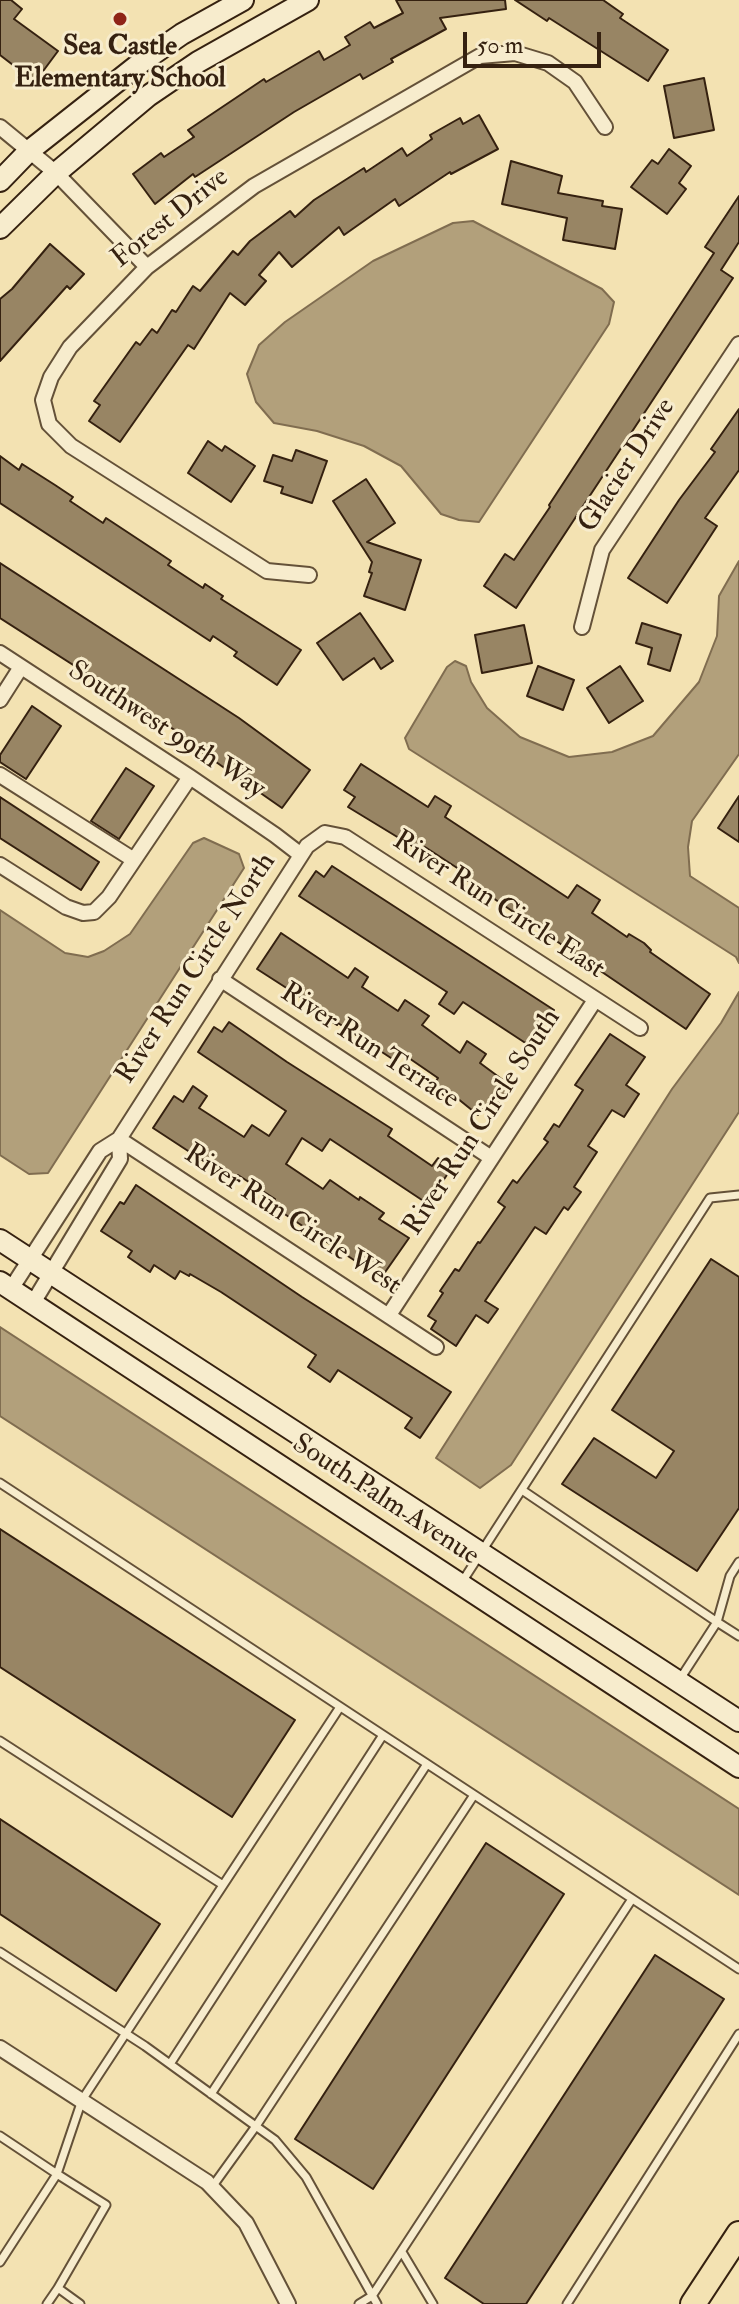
<!DOCTYPE html>
<style>
body{margin:0}
#map{position:relative;width:739px;height:2304px;overflow:hidden;background:#f3e2b2;font-family:"IM FELL Double Pica",serif}
canvas{display:block}
.scale{position:absolute;left:463px;top:32px;width:138px;height:36px;box-sizing:border-box;border:4px solid #352110;border-top:0;padding-left:10px;font-size:24px;line-height:28px;white-space:nowrap;color:#352110;-webkit-text-stroke:6px #f7eccd;paint-order:stroke}
</style>
<div id="map">
<canvas width="739" height="2304"></canvas>
<div class="scale">50 m</div>
</div>
<script>
const context = document.querySelector('canvas').getContext('2d');
context.lineJoin = 'round';
function fill(path, color) { context.fillStyle = color; context.fill(path, 'evenodd'); }
const shape = rows => new Path2D(rows.map(r => 'M' + r).join(''));
function trace(path, color, width, dash) { context.strokeStyle = color; context.lineWidth = width; context.lineCap = dash ? 'butt' : 'round'; context.setLineDash(dash || []); context.stroke(path); }
function drawText(font, color, halo, rows, align = 'center') {
  context.font = font + ' "IM FELL Double Pica",serif'; context.lineWidth = 6; context.setLineDash([]); context.textBaseline = 'middle'; context.strokeStyle = halo; context.fillStyle = color; for (const [text, x, y, turn = 0] of rows) {
    context.save(); context.translate(x, y); context.rotate((+turn || 0) * Math.PI / 180); context.textAlign = isNaN(turn) ? turn : align; if (halo) context.strokeText(text, 0, 0); context.fillText(text, 0, 0); context.restore();
  }
}
const water = shape([
 [473,221,602,289,614,302,609,324,479,522,459,520,441,514,401,466,364,446,317,431,274,423,256,402,247,374,259,345,285,322,373,261,453,223,473,221],
 [739,561,739,754,692,821,688,847,690,876,739,908,739,963,736,957,409,749,405,738,447,667,455,661,466,666,471,682,487,708,520,737,569,757,612,752,653,736,699,682,717,636,719,596,739,561],
 [204,838,239,854,244,868,48,1173,29,1174,0,1155,0,910,65,953,88,957,104,951,130,934,193,843,204,838],
 [739,992,739,1112,511,1465,480,1488,436,1458,672,1089,721,1023,739,992],
 [0,1327,739,1809,739,1895,0,1416,0,1327]
]);
fill(water, '#b2a07b');
trace(water, '#806d50', 2);
const building = shape([
 [0,0,11,0,22,9,14,19,58,51,35,82,0,55,0,0],
 [396,0,505,0,506,9,440,18,446,29,391,59,393,62,363,79,360,74,294,112,195,177,193,174,155,204,133,174,161,153,164,157,194,137,188,130,264,79,266,82,319,51,324,60,350,45,345,37,370,22,374,28,403,13,396,0],
 [515,0,603,0,623,14,620,18,668,50,648,81,549,18,547,21,515,0],
 [704,78,714,130,674,138,664,86,704,78],
 [479,115,498,149,451,174,450,172,399,206,395,199,344,235,339,227,292,267,279,252,259,275,266,281,245,305,230,293,194,349,188,345,120,442,89,421,100,405,94,401,136,342,140,345,152,329,157,333,172,310,176,312,193,286,200,291,233,251,238,255,250,241,290,211,295,217,314,200,364,168,366,172,402,148,407,156,432,139,430,135,460,118,463,124,479,115],
 [669,149,691,166,679,183,686,189,667,214,631,187,652,160,658,164,669,149],
 [511,161,562,176,558,193,603,201,602,206,622,209,615,249,563,240,567,218,502,204,511,161],
 [739,196,739,242,721,270,733,278,516,608,484,586,505,554,514,560,550,507,549,505,714,253,705,247,739,196],
 [50,244,84,274,70,289,67,286,0,361,0,299,12,289,50,244],
 [739,409,739,470,705,518,717,526,667,603,628,578,679,500,715,452,711,449,739,409],
 [208,441,222,451,225,446,255,466,231,502,188,473,208,441],
 [296,450,327,461,312,503,281,493,283,487,264,481,273,455,292,461,296,450],
 [0,456,19,470,22,464,55,485,73,497,70,501,103,523,106,518,156,551,171,561,168,565,203,588,205,584,223,596,221,599,301,650,277,685,234,656,237,652,213,636,210,641,0,503,0,456],
 [366,479,395,523,367,542,421,560,405,610,364,596,372,573,369,572,372,562,333,501,366,479],
 [0,563,239,718,310,770,282,808,183,739,184,736,0,618,0,563],
 [360,613,393,661,381,669,374,658,343,680,317,643,360,613],
 [642,623,681,635,670,671,648,664,652,648,636,643,642,623],
 [524,625,532,663,482,673,475,635,524,625],
 [538,666,574,680,563,710,527,696,538,666],
 [620,666,643,701,609,723,587,688,620,666],
 [32,706,61,726,26,779,0,762,0,755,32,706],
 [361,764,428,807,435,796,451,806,445,817,568,898,577,885,600,900,592,913,627,937,629,934,644,943,651,950,650,952,710,994,686,1029,465,879,468,875,425,847,422,852,348,807,355,797,344,790,361,764],
 [126,768,154,786,119,839,91,821,126,768],
 [739,796,739,842,718,828,739,796],
 [0,797,99,862,81,890,0,838,0,797],
 [332,866,554,1010,530,1046,463,1002,454,1014,439,1004,447,992,299,896,316,871,324,877,332,866],
 [281,933,348,978,355,968,368,977,362,987,398,1011,405,1000,429,1016,422,1025,460,1053,467,1041,486,1054,480,1063,511,1086,494,1110,486,1105,478,1115,457,1098,454,1102,432,1087,438,1078,403,1054,397,1062,338,1023,337,1025,314,1010,316,1007,257,969,281,933],
 [229,1022,287,1062,392,1129,388,1136,432,1166,438,1158,452,1167,428,1204,330,1139,322,1151,302,1138,286,1164,323,1189,330,1180,359,1200,360,1197,384,1213,379,1219,409,1238,381,1278,271,1205,275,1199,238,1175,234,1181,153,1128,174,1096,183,1102,193,1086,207,1096,199,1108,244,1137,252,1125,269,1136,286,1111,198,1052,214,1027,222,1032,229,1022],
 [610,1034,645,1057,626,1085,639,1094,624,1117,612,1110,588,1146,597,1152,574,1187,581,1192,568,1210,564,1207,546,1234,535,1227,485,1301,498,1309,488,1323,476,1315,456,1346,431,1329,436,1321,428,1316,443,1293,440,1291,455,1269,459,1271,478,1242,480,1243,505,1207,498,1202,513,1180,517,1183,548,1142,544,1139,554,1124,559,1127,583,1090,575,1085,610,1034],
 [136,1185,302,1297,451,1392,420,1438,405,1428,412,1418,338,1370,330,1382,308,1367,316,1355,221,1292,190,1274,189,1276,180,1271,175,1279,154,1265,150,1272,128,1257,132,1251,101,1231,120,1202,124,1204,136,1185],
 [711,1259,739,1277,739,1508,697,1571,562,1484,594,1438,656,1478,674,1451,612,1410,711,1259],
 [0,1529,295,1720,232,1817,0,1667,0,1529],
 [0,1819,160,1924,116,1991,0,1914,0,1819],
 [486,1843,564,1894,373,2189,295,2139,486,1843],
 [655,1955,724,1999,526,2304,484,2304,445,2278,655,1955]
]);
fill(building, '#988564');
trace(building, '#352110', 2);
const lane = shape([
 [0,1483,739,1969],
 [522,1490,717,1622,680,1679],
 [739,1562,730,1576,717,1622,739,1636],
 [462,1582,710,1198,739,1195],
 [0,1741,223,1885],
 [0,1952,145,2046,275,2140,306,2177,377,2304],
 [170,2064,383,1735],
 [211,2094,427,1764],
 [0,2136,57,2174,82,2100,340,1707],
 [212,2187,256,2126,474,1795],
 [402,2252,433,2304],
 [0,2262,57,2174,106,2205,58,2288],
 [47,2304,58,2288,80,2304],
 [359,2304,372,2296,632,1899],
 [567,2304,739,2034]
]);
const street = shape([
 [0,127,56,173,147,267],
 [309,575,267,571,71,446,49,424,43,400,51,377,70,347,147,267,254,186,480,56,515,53,548,63,575,82,605,127],
 [582,627,602,550,739,344],
 [0,653,190,777,275,835,301,855],
 [0,700,21,667],
 [0,775,134,860],
 [0,865,66,907,83,913,94,912,109,897,190,777],
 [220,979,490,1157],
 [119,1139,436,1347],
 [11,1289,100,1151,119,1139,307,846,325,833,345,837,640,1028],
 [33,1303,120,1159,119,1139],
 [389,1315,595,1000],
 [0,2048,207,2182,246,2223,288,2304]
]);
const secondary = shape([
 [0,181,29,151,143,61,182,34,243,0],
 [0,228,56,173,148,96,198,62,308,0],
 [0,1240,739,1721],
 [0,1282,739,1767]
]);
const primary = shape([
 [693,2304,739,2234]
]);
trace(lane, '#645138', 11);
trace(street, '#645138', 18);
trace(secondary, '#352110', 24);
trace(primary, '#352110', 28);
trace(lane, '#f7eccd', 7);
trace(street, '#f7eccd', 14);
trace(secondary, '#f7eccd', 20);
trace(primary, '#f3e2b2', 24);
for (const [x, y, r, color] of [
 [120,19,8,"#8f2418"]
]) { const dot = new Path2D(); dot.arc(x, y, r, 0, 2 * Math.PI); context.fillStyle = color; context.fill(dot); trace(dot, '#f7eccd', 3); }
drawText('bold 28px', '#352110', '#f7eccd', [
 ["Sea Castle",120,48],
 ["Elementary School",120,80]
]);
drawText('28px', '#352110', '#f7eccd', [
 ["Forest Drive",171,219,-39],
 ["Glacier Drive",628,466,-57],
 ["Southwest 99th Way",166,731,33],
 ["River Run Circle East",498,906,33],
 ["River Run Circle North",197,969,-57],
 ["River Run Terrace",369,1047,33],
 ["River Run Circle South",483,1123,-57],
 ["River Run Circle West",292,1221,33],
 ["South Palm Avenue",385,1501,33]
]);
</script>
